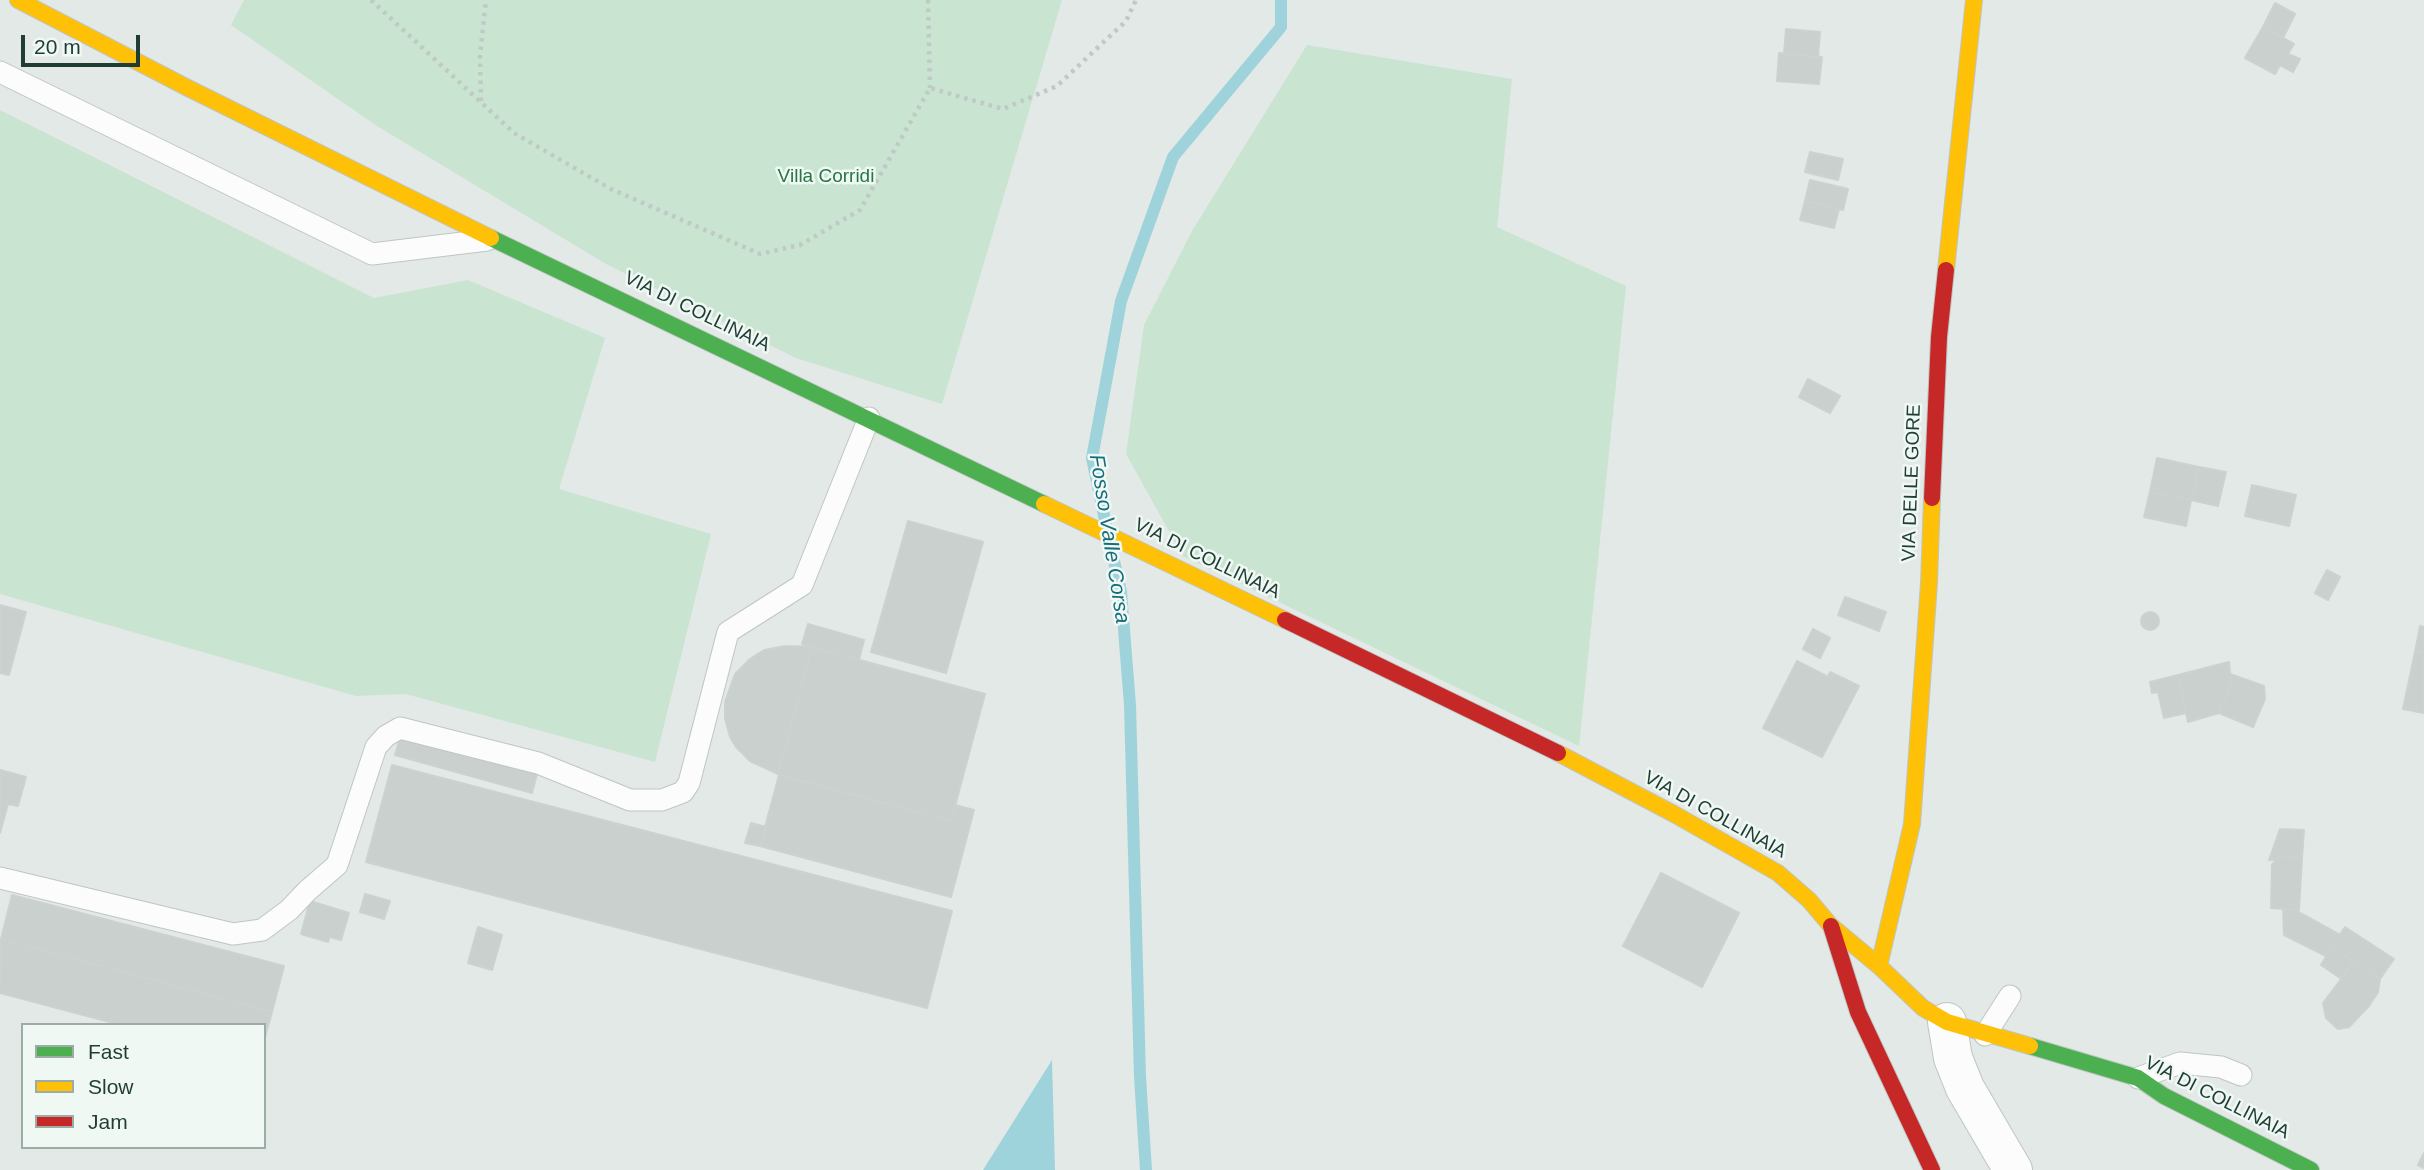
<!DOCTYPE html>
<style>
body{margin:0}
#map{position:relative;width:2424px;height:1170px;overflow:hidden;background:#e2e9e6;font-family:Arial,sans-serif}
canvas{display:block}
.legend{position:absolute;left:21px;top:1023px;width:245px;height:126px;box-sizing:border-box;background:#f0f8f4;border:2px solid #9cada8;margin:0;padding:9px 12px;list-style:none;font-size:21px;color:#1f3d35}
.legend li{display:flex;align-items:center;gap:14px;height:35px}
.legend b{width:35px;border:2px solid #9cada8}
.scale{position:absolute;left:21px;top:35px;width:119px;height:32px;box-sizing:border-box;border:4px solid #1f3d35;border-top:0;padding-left:9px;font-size:21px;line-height:24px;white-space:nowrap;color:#1f3d35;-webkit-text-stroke:5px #f0f8f4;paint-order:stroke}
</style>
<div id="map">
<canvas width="2424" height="1170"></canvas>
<ul class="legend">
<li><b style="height:9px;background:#4caf50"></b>Fast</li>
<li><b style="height:9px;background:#ffc107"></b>Slow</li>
<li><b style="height:9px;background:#c62828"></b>Jam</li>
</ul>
<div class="scale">20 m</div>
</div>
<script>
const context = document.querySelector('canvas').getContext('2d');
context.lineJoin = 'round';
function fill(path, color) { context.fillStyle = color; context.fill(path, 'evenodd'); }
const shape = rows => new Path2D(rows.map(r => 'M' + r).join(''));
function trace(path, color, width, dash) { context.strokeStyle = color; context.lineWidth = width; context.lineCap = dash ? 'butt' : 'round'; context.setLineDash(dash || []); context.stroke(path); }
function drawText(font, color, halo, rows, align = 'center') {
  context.font = font + ' Arial,sans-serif'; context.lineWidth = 5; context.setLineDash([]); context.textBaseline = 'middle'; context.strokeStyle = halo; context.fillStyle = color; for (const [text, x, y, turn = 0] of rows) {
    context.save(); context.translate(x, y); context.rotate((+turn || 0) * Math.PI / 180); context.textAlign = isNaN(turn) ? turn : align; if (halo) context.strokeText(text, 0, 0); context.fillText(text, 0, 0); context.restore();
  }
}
fill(shape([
 [244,0,1062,0,942,404,796,358,606,264,377,126,231,25],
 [1307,45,1512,79,1497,227,1626,286,1579,746,1183,556,1126,454,1144,325,1192,231],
 [0,110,374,298,468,280,605,338,559,489,711,534,655,762,406,694,356,696,0,594]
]), '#cae4d2');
fill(shape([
 [1052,1060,1055,1170,983,1170]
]), '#9fd3db');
trace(shape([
 [1106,525,1092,458,1121,301,1173,157,1281,27,1281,0],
 [1110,543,1121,592,1130,705,1140,1077,1146,1170]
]), '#9fd3db', 12);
const building = shape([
 [2275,3,2295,14,2283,38,2263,27,2275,3],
 [2263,27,2294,44,2288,54,2300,59,2293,72,2280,65,2275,74,2245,58,2263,27],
 [1786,29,1820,32,1818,57,1784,54,1786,29],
 [1779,53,1822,57,1819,84,1777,81,1779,53],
 [1810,152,1843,159,1838,180,1805,172,1810,152],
 [1810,180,1848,189,1843,210,1805,201,1810,180],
 [1805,201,1839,209,1834,228,1800,220,1805,201],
 [1808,379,1840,396,1830,413,1799,397,1808,379],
 [2157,458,2199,467,2191,500,2150,492,2157,458],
 [2199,467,2226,472,2218,506,2191,500,2199,467],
 [2252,485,2296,495,2289,526,2245,516,2252,485],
 [2150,492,2191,500,2186,526,2144,517,2150,492],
 [908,521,983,542,946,673,871,652,908,521],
 [2327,570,2340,577,2328,600,2315,593,2327,570],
 [1845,597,1886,612,1879,631,1838,615,1845,597],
 [0,605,26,612,9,675,0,673,0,605],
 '2141 621a9 9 0 1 1 18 0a9 9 0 1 1-18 0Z',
 [808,624,864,640,859,660,802,644,808,624],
 [2420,626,2424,627,2424,653,2415,652,2420,626],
 [1813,629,1830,638,1820,658,1803,649,1813,629],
 [786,646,812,647,778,774,750,761,736,747,730,737,725,718,725,702,735,674,750,659,764,650,786,646],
 [812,647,985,694,951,821,778,774,812,647],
 [2415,652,2424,653,2424,713,2403,709,2415,652],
 [1797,661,1828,677,1830,672,1859,686,1822,757,1763,728,1797,661],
 [2229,662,2231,684,2219,713,2188,722,2178,675,2229,662],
 [2230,674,2264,686,2265,699,2253,727,2219,713,2231,684,2230,674],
 [2178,675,2186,713,2164,718,2158,692,2152,693,2150,682,2178,675],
 [401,735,537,774,532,793,395,755,401,735],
 [392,765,952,911,927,1008,366,862,392,765],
 [0,770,26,777,18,806,8,804,0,833,0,770],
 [779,775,951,821,955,805,974,810,951,897,760,846,779,775],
 [751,823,766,827,760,846,745,843,751,823],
 [2280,829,2304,830,2302,858,2280,856,2275,860,2269,860,2280,829],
 [2280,856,2302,858,2299,910,2271,908,2272,865,2280,856],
 [1661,873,1739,913,1702,987,1623,946,1661,873],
 [365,894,390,901,384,919,360,912,365,894],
 [12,895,284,966,272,1012,1,939,12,895],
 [310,901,349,913,341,940,330,937,328,942,301,934,310,901],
 [2283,909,2293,909,2340,935,2326,956,2284,935,2283,909],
 [478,927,502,935,492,970,468,963,478,927],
 [2345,927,2394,959,2380,979,2332,947,2345,927],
 [1,939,272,1012,264,1041,264,1025,121,1025,0,993,1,939],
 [2332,947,2354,962,2340,978,2321,965,2332,947],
 [2354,962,2380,979,2378,992,2369,1006,2349,1027,2338,1029,2326,1018,2323,1003,2354,962],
 [2424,1153,2424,1168,2418,1165,2424,1153]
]);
fill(building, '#c9d0cd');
trace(building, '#cbd2cf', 2);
const lane = shape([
 [0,72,372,254,487,240],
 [0,878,233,934,262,930,289,910,307,891,337,865,376,747,386,736,400,728,538,763,630,800,662,800,683,792,689,783,728,632,802,585,869,418],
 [1985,1035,2010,996],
 [2138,1078,2180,1063,2221,1067,2241,1075]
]);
const street = shape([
 [1947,1022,1953,1058,1965,1088,2013,1170]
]);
const fast = shape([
 [491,238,1044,504],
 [2030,1046,2138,1078,2164,1096,2311,1170]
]);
const slow = shape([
 [18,0,188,88,491,238],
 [1946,270,1974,0],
 [1044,504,1285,620],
 [1558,753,1674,814,1778,873,1809,900,1831,926,1879,966,1923,1008,1947,1022,2030,1046],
 [1879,966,1912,824,1929,583,1932,498]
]);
const jam = shape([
 [1932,498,1939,337,1946,270],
 [1285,620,1558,753],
 [1831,926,1858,1012,1932,1170]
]);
trace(lane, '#bfc6c3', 23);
trace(street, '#bfc6c3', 40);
trace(fast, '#bec6c3', 18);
trace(slow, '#bec6c3', 18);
trace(jam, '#bec6c3', 18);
trace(shape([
 [371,0,514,133,611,189,760,254,800,245,860,210,930,88,1003,109,1057,86,1126,21,1136,0],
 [928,0,930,88],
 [481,101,480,56,486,0]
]), '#bfc9c5', 4.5, [3.5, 5]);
trace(lane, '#fbfcfb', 21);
trace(street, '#fbfcfb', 38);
trace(fast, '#4caf50', 16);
trace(slow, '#ffc107', 16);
trace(jam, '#c62828', 16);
drawText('19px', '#267745', '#f0f8f4', [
 ["Villa Corridi",826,177]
]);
drawText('19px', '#1f3d35', '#f0f8f4', [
 ["VIA DI COLLINAIA",697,312,26],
 ["VIA DELLE GORE",1912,483,-88],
 ["VIA DI COLLINAIA",1207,559,26],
 ["VIA DI COLLINAIA",1715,815,29],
 ["VIA DI COLLINAIA",2217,1098,27]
]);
drawText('italic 21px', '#146c7d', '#f0f8f4', [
 ["Fosso Valle Corsa",1109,539,81]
]);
</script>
